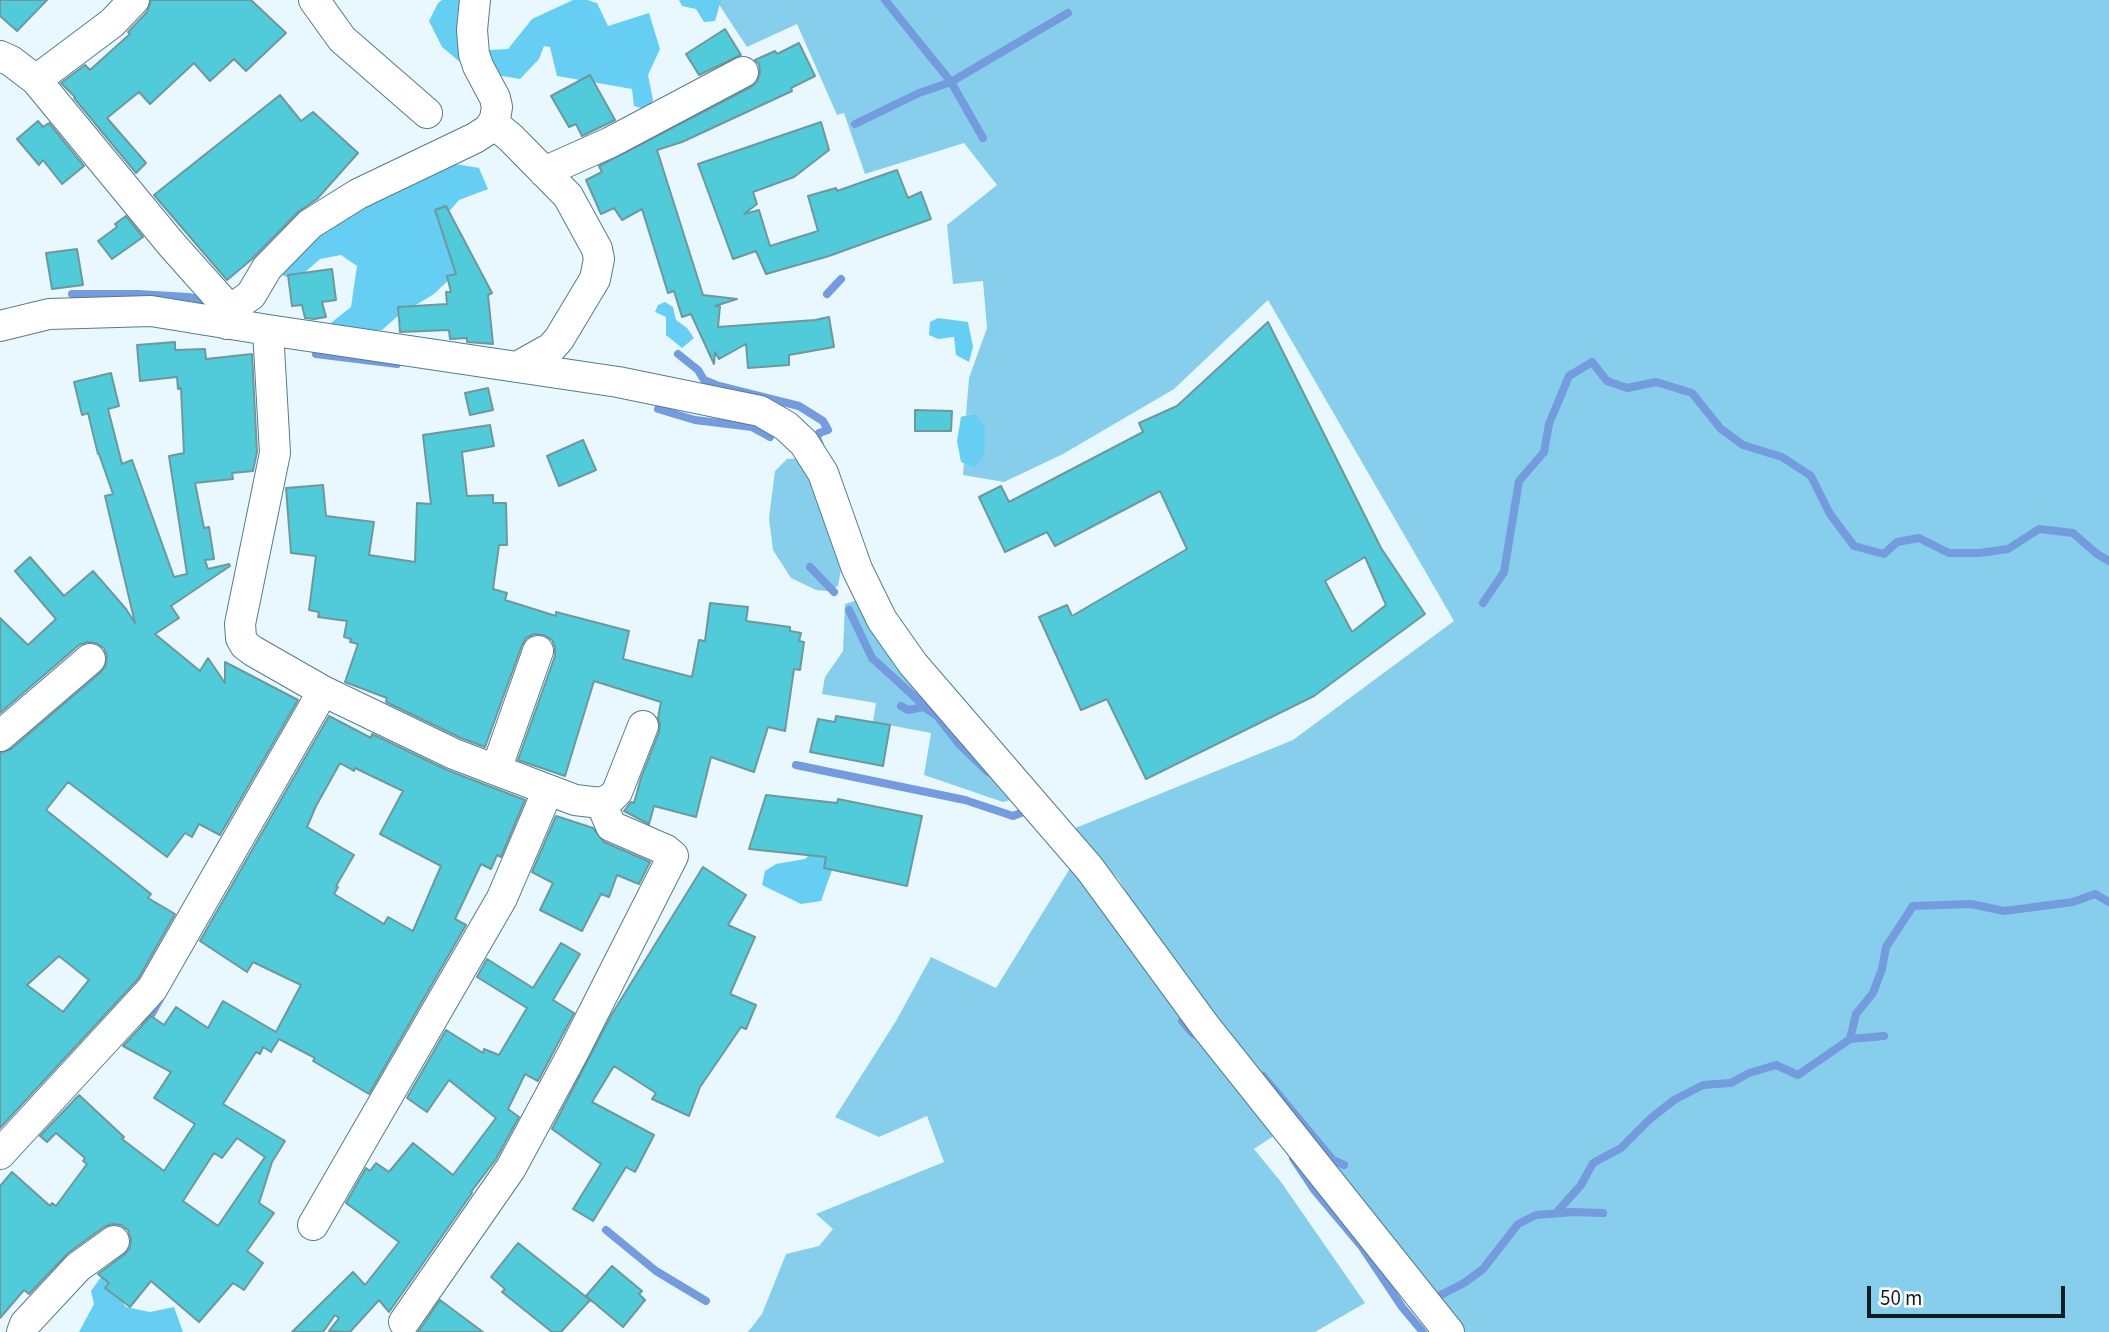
<!DOCTYPE html>
<style>
body{margin:0}
#map{position:relative;width:2109px;height:1332px;overflow:hidden;background:#e8f8fe;font-family:"Source Sans 3",sans-serif}
canvas{display:block}
.scale{position:absolute;left:1867px;top:1286px;width:198px;height:32px;box-sizing:border-box;border:4px solid #0e1d23;border-top:0;padding-left:9px;font-size:21px;line-height:24px;white-space:nowrap;color:#0e1d23;-webkit-text-stroke:5px #fff;paint-order:stroke}
</style>
<div id="map">
<canvas width="2109" height="1332"></canvas>
<div class="scale">50 m</div>
</div>
<script>
const context = document.querySelector('canvas').getContext('2d');
context.lineJoin = 'round';
function fill(path, color) { context.fillStyle = color; context.fill(path, 'evenodd'); }
const shape = rows => new Path2D(rows.map(r => 'M' + r).join(''));
function trace(path, color, width, dash) { context.strokeStyle = color; context.lineWidth = width; context.lineCap = dash ? 'butt' : 'round'; context.setLineDash(dash || []); context.stroke(path); }
fill(shape([
 [716,0,2109,0,2109,1332,1463,1332,1320,1152,1274,1088,1213,1022,1152,935,1119,880,1073,829,1293,740,1454,621,1268,300,1174,389,1063,454,1004,482,963,475,964,463,974,468,974,413,966,415,969,378,987,328,983,281,953,284,947,225,997,185,964,143,865,174,844,113,837,115,797,24,747,47],
 [802,458,843,559,838,586,827,591,816,590,791,578,773,550,769,518,775,471,787,459],
 [858,600,1016,795,1010,800,1003,802,924,775,931,733,873,722,876,703,822,694,825,677,843,651,845,604],
 [1074,862,1281,1131,1254,1149,1281,1182,1365,1303,1315,1332,748,1332,762,1314,786,1254,819,1246,833,1229,816,1214,944,1162,927,1116,879,1137,835,1117,896,1021,931,957,996,988]
]), '#86ceeb');
fill(shape([
 [442,0,469,0,481,43,490,50,508,49,532,19,573,0,587,0,597,3,608,26,649,13,660,49,648,75,653,100,648,110,634,106,632,89,557,76,550,47,544,46,539,59,520,79,496,75,468,59,460,62,442,47,429,21,438,3],
 [679,0,721,0,715,21,704,22,696,9,682,6],
 [449,163,479,168,488,189,459,200,440,222,457,272,434,294,399,315,382,330,333,335,322,330,351,307,357,266,341,255,320,259,296,280,282,275,288,256,362,206],
 [665,302,673,307,676,320,687,328,694,338,682,348,666,335,666,317,655,312,658,305],
 [938,318,968,322,973,347,969,362,956,355,954,337,938,339,929,335,930,322],
 [974,413,985,427,984,456,974,468,961,462,957,441,961,417],
 [821,843,831,844,832,870,821,901,801,904,762,885,765,871,776,864,805,859],
 [124,1249,131,1251,113,1290,126,1307,150,1312,174,1307,183,1332,79,1332,94,1304,91,1291,114,1259]
]), '#66cdf3');
trace(shape([
 [885,0,951,82,983,138],
 [855,124,919,93,951,82,1068,13],
 [72,294,138,294,188,297,209,301],
 [827,294,841,279],
 [316,354,397,364],
 [678,354,698,370,704,380,719,386,799,406,823,421,828,430,819,433,817,438,820,445],
 [658,409,695,420,752,427,770,437],
 [810,567,834,592],
 [1483,603,1504,572,1519,481,1544,452,1549,424,1569,376,1592,362,1607,381,1627,388,1656,382,1692,393,1721,429,1743,445,1782,457,1811,476,1830,514,1854,546,1884,554,1897,542,1919,538,1949,553,1979,553,2008,549,2039,529,2073,533,2097,554,2109,561],
 [849,610,872,658,917,699,924,707],
 [901,706,908,710,924,707,937,716,959,744,988,772],
 [796,765,965,800,1013,816,1026,811],
 [1182,1021,1193,1034],
 [144,1023,151,1015,160,999],
 [1850,1039,1856,1014,1873,993,1882,969,1886,947,1913,906,1971,904,2004,911,2073,902,2095,894,2109,902],
 [1263,1076,1333,1160,1344,1165],
 [1293,1158,1315,1191,1362,1247,1402,1307,1423,1332],
 [1556,1213,1581,1185,1593,1163,1621,1148,1650,1119,1674,1100,1703,1085,1731,1083,1749,1073,1776,1065,1798,1075,1850,1039,1884,1036],
 [606,1230,656,1271,706,1301],
 [1435,1298,1464,1283,1483,1269,1518,1224,1536,1215,1573,1212,1603,1213]
]), '#739bde', 8);
const building = shape([
 [0,0,47,0,17,31,0,16,0,0],
 [151,0,251,0,286,33,246,71,234,59,210,81,194,63,150,104,139,92,107,118,146,163,136,173,74,98,75,97,61,83,85,65,90,70,130,34,128,32,147,12,151,0],
 [725,29,741,55,699,75,686,54,725,29],
 [799,43,815,76,791,88,792,91,682,142,657,150,703,295,737,299,715,306,720,306,718,327,815,320,829,317,834,347,789,355,789,365,748,368,746,344,719,359,715,352,714,364,691,314,682,317,674,291,668,293,642,209,622,220,614,208,601,214,586,180,602,172,599,166,751,87,757,82,760,73,759,64,755,60,775,51,777,54,799,43],
 [590,75,615,120,582,136,576,124,569,127,551,96,590,75],
 [280,95,301,121,313,112,358,153,317,199,298,212,252,259,227,280,154,195,280,95],
 [38,121,43,127,49,123,84,166,62,184,43,160,39,165,17,139,38,121],
 [821,122,829,150,794,177,753,192,757,204,744,214,759,210,770,246,818,231,808,196,836,188,837,191,897,170,908,198,921,192,931,219,829,256,766,274,756,251,733,259,698,164,821,122],
 [446,206,492,293,488,295,493,344,467,342,467,338,450,339,449,330,400,332,398,307,447,304,446,292,451,292,447,276,456,274,435,210,446,206],
 [126,216,143,237,112,259,98,241,117,227,115,224,126,216],
 [77,249,83,285,52,289,46,253,77,249],
 [332,269,336,300,322,302,326,317,314,319,305,318,302,305,292,306,288,275,332,269],
 [1268,322,1381,548,1425,614,1314,696,1146,779,1107,699,1081,710,1039,617,1067,605,1072,616,1187,549,1160,491,1055,546,1047,532,1005,552,979,497,1001,486,1009,502,1143,432,1139,423,1177,406,1268,322],
 [1365,557,1386,605,1352,632,1325,581,1365,557],
 [175,342,175,350,205,349,206,359,252,354,257,452,253,471,232,473,233,479,195,483,204,528,209,527,214,559,205,560,208,569,229,564,230,566,171,606,179,618,155,634,200,671,208,658,225,683,225,662,298,700,220,835,199,824,192,837,185,833,167,857,68,782,46,810,151,894,148,898,175,914,138,979,0,1128,0,753,11,749,101,672,106,665,107,656,104,648,96,643,87,642,79,645,0,713,0,618,28,645,56,619,15,571,30,557,64,596,93,571,126,609,135,623,105,496,113,494,99,454,98,454,88,413,82,415,74,382,111,373,119,406,108,409,122,464,132,460,174,577,187,574,169,456,184,453,181,388,178,389,177,377,140,381,137,345,175,342],
 [59,956,89,980,63,1012,27,985,59,956],
 [488,388,493,410,470,415,465,393,488,388],
 [915,410,952,411,951,431,915,431,915,410],
 [490,425,494,446,462,452,467,496,493,495,493,503,506,503,507,545,499,545,493,589,507,593,505,600,556,616,556,612,629,631,623,659,692,677,699,640,705,641,710,603,748,607,746,621,790,627,790,631,801,633,799,641,804,642,800,670,794,669,785,731,768,727,754,772,711,757,696,817,654,806,649,824,624,811,631,802,634,803,641,778,659,732,660,724,658,718,661,702,594,681,565,776,518,760,555,656,555,647,552,640,544,635,534,634,526,638,522,645,485,747,461,738,386,702,387,698,345,682,358,644,350,642,351,639,344,637,347,621,318,617,319,612,309,610,316,556,291,553,286,488,323,485,326,516,374,522,369,555,415,562,417,503,431,504,423,435,490,425],
 [583,440,596,470,559,486,547,456,583,440],
 [329,716,371,738,372,734,447,770,525,800,501,857,497,855,491,869,481,864,455,919,466,925,369,1094,313,1061,315,1058,279,1039,271,1052,263,1047,260,1054,256,1052,223,1104,285,1141,272,1162,259,1203,274,1213,247,1251,263,1263,244,1290,233,1283,199,1322,151,1281,130,1307,105,1288,109,1283,98,1274,124,1255,130,1248,131,1239,128,1230,121,1225,112,1224,104,1227,68,1253,29,1294,24,1290,0,1318,0,1186,12,1172,50,1206,52,1203,56,1206,87,1164,83,1161,85,1158,56,1133,47,1142,40,1136,79,1095,124,1137,122,1139,164,1171,195,1124,154,1098,171,1072,123,1046,151,1016,164,1025,176,1007,208,1028,223,1001,276,1032,301,985,253,962,247,972,200,941,329,716],
 [340,763,354,771,355,768,403,791,380,834,441,866,413,931,388,917,384,924,334,894,338,887,336,886,354,855,307,827,316,806,340,763],
 [237,1138,265,1157,218,1226,183,1201,214,1153,222,1158,237,1138],
 [836,716,890,725,883,766,810,752,818,719,835,722,836,716],
 [766,795,837,803,838,799,922,816,907,886,824,868,826,857,749,849,766,795],
 [556,816,593,828,604,842,650,862,639,884,617,875,609,897,601,894,582,931,540,910,553,883,532,872,556,816],
 [703,867,746,895,728,925,755,937,730,994,756,1005,746,1029,741,1027,700,1087,689,1116,652,1099,656,1093,614,1066,592,1102,654,1135,635,1172,626,1167,593,1221,573,1209,601,1164,552,1129,612,1014,703,867],
 [561,943,580,954,553,1000,574,1013,538,1081,525,1074,508,1109,519,1117,496,1159,471,1192,472,1193,389,1312,379,1300,350,1332,329,1331,339,1318,335,1315,323,1332,292,1332,353,1272,365,1285,399,1242,346,1203,366,1168,370,1171,376,1163,389,1172,413,1143,453,1175,496,1118,449,1080,427,1112,407,1098,446,1030,483,1053,484,1049,499,1055,527,1008,477,977,487,959,533,988,561,943],
 [518,1243,590,1300,561,1332,552,1332,502,1292,505,1289,491,1277,518,1243],
 [612,1266,642,1291,639,1294,645,1300,623,1327,586,1296,612,1266],
 [440,1300,483,1332,418,1332,440,1300]
]);
fill(building, '#51cbda');
trace(building, '#6d989e', 2);
const minor = shape([
 [314,0,342,39,427,113],
 [0,56,11,61,36,80,172,245,230,310,227,324],
 [36,80,112,23,134,0],
 [493,123,511,138,568,196,597,249,599,259,595,279,559,339,551,348,517,367],
 [544,172,611,142,743,72],
 [230,310,251,295,267,268,310,224,358,194,475,138,489,129,495,119,497,107,495,98,478,66,474,54,472,30,475,0],
 [0,326,49,314,151,311,268,330,618,382,760,411,786,426,804,443,823,473,857,569,882,620,913,664,1090,869,1205,1026,1449,1332],
 [268,330,275,453,240,624,241,638,245,645,253,651,323,691,454,754,575,800,601,803,611,798,617,792,643,726],
 [0,736,90,659],
 [496,770,538,651],
 [0,1154,152,989,323,691],
 [313,1225,502,898,548,790],
 [404,1322,511,1168,573,1053,673,856,666,850,611,826,601,803],
 [22,1332,25,1324,78,1267,114,1241]
]);
trace(minor, '#577c8b', 32);
trace(minor, '#fff', 30);
</script>
